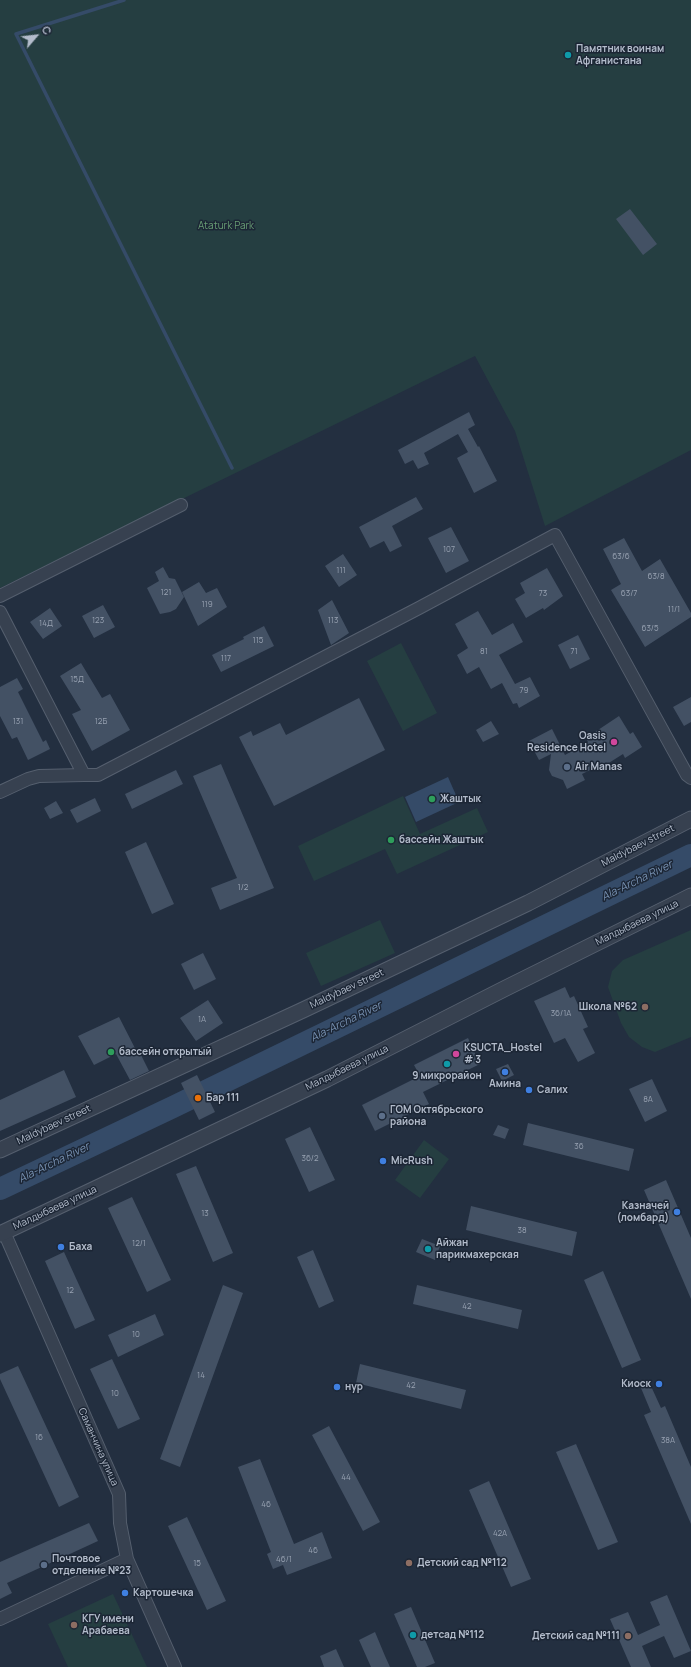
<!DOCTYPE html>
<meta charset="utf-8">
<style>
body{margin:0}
#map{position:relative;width:691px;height:1667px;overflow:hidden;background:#232f40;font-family:Manrope,sans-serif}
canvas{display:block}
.north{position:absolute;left:16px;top:16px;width:40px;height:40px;-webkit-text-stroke:3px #1c2635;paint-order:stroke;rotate:62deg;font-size:11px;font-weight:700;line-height:16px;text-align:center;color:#b3bccb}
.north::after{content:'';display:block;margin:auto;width:14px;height:18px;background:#b3bccb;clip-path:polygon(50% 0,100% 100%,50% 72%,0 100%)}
</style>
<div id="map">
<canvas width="691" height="1667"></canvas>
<div class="north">С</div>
</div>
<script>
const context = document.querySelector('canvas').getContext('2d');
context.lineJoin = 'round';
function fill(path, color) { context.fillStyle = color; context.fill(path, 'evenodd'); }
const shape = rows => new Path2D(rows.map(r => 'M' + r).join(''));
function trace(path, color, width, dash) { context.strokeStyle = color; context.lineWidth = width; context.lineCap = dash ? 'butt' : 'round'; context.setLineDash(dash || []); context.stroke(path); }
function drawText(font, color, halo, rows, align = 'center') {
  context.font = font + ' Manrope,sans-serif'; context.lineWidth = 3; context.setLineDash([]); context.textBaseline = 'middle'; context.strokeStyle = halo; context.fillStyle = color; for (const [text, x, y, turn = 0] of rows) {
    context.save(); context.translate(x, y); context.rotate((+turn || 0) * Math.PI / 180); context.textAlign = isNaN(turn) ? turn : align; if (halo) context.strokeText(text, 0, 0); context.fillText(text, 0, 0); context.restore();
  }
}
fill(shape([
 [0,0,691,0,691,450,545,526,515,431,475,356,0,588],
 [401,643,437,713,403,731,367,661],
 [403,796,420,834,477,808,488,832,397,874,385,849,314,881,298,846],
 [380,920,395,953,321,986,306,953],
 [691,930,691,1037,655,1052,642,1047,629,1037,621,1023,608,987,612,971,623,960],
 [424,1140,449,1159,420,1198,395,1180],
 [113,1594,147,1667,68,1667,48,1624]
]), '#253e41');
fill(shape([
 [448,777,459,802,416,822,405,797]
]), '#354b68');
trace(shape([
 [124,0,16,34,232,468]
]), '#354b68', 3.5);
trace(shape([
 [0,1189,173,1107,691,855]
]), '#354b68', 22);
fill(shape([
 [630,209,657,244,643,255,616,219],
 [469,412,475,425,468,429,478,447,479,446,497,481,474,493,457,458,468,452,458,434,424,453,429,464,418,469,413,460,405,464,398,450],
 [416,497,423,509,392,526,402,546,390,552,384,541,370,548,359,527],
 [451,527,469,561,446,573,428,538],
 [624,538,642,571,660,559,691,613,691,617,645,647,611,590,621,584,603,549],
 [343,554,357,575,339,587,325,566],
 [163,567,169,578,175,579,184,597,176,609,170,612,160,614,147,588,159,581,155,572],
 [547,568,563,596,544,610,543,608,526,618,515,599,525,593,520,583],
 [199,582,206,593,217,588,227,607,198,626,182,592],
 [332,600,349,633,331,645,318,610],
 [103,605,115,627,94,638,82,616],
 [50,608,62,626,43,639,30,622],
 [478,611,492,635,513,623,523,642,499,655,515,684,530,677,540,696,519,708,517,703,513,704,502,683,491,689,479,667,467,674,457,655,468,648,455,624],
 [264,626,274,646,221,672,212,655,244,639,243,637],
 [578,635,590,659,570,669,558,645],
 [81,663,102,698,110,694,130,730,92,751,72,714,81,710,60,676],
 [17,678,23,689,18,692,43,742,46,740,50,749,28,760,17,737,12,739,0,716,0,687],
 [691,697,691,722,684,726,673,707],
 [359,698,385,750,274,806,239,737,251,731,253,736,280,723,286,735],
 [619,716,630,734,633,732,642,747,625,758,623,754,604,766,602,764,582,774,585,780,567,789,563,780,552,776,549,770,551,754,539,760,529,741,552,729,565,755,588,742,586,738],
 [491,721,499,734,483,742,476,730],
 [221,764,274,888,220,910,211,888,237,878,193,776],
 [176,770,183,784,132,809,125,794],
 [95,798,101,811,77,823,70,810],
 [56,801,63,813,50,819,44,808],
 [146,842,174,904,152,914,125,852],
 [203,953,216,979,194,990,181,964],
 [565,987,570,998,574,996,588,1027,583,1029,595,1053,578,1062,565,1038,554,1043,534,1001],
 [208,1000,223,1023,196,1041,180,1018],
 [119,1017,139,1056,141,1055,149,1071,130,1080,116,1054,94,1065,78,1036],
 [468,1038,480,1064,423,1092,429,1104,375,1131,362,1105,420,1076,414,1065],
 [508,1064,514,1075,502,1081,496,1069],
 [64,1070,76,1097,0,1131,0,1100],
 [197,1075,215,1112,199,1120,181,1083],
 [652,1079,667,1111,645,1122,629,1089],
 [528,1123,634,1149,629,1171,523,1145],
 [498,1125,509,1129,505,1139,493,1135],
 [310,1127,335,1180,309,1192,285,1139],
 [196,1166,233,1253,213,1262,176,1174],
 [666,1180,691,1238,691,1299,644,1190],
 [132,1197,171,1280,147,1292,108,1208],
 [471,1206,577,1232,572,1256,466,1230],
 [422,1239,440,1246,435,1260,416,1252],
 [313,1250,334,1301,319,1308,297,1257],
 [64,1252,95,1320,75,1329,45,1261],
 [603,1271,641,1360,622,1368,584,1280],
 [223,1285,243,1293,180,1467,160,1459],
 [417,1285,522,1310,518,1329,413,1304],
 [155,1314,164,1335,118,1357,108,1335],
 [112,1359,140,1419,118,1429,90,1369],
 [360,1364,466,1390,461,1409,356,1383],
 [18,1366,79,1497,59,1507,0,1379,0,1374],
 [650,1384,661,1408,665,1406,691,1467,691,1524,644,1415,651,1412,641,1388],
 [329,1426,380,1522,363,1531,312,1435],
 [576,1444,618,1542,598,1550,556,1452],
 [260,1459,294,1544,322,1532,332,1558,287,1575,283,1565,273,1569,267,1554,271,1552,238,1467],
 [489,1481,531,1579,511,1587,469,1490],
 [187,1517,226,1601,207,1610,168,1526],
 [89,1523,98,1541,7,1583,12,1593,0,1599,0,1562],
 [667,1595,691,1651,674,1658,664,1636,642,1646,651,1667,631,1667,610,1619,628,1612,638,1635,660,1625,650,1602],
 [411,1607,435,1663,425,1667,417,1667,394,1614],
 [375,1632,385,1656,390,1667,371,1667,359,1640],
 [336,1649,344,1667,324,1667,320,1656]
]), '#435164');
const minor = shape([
 [0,596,181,505],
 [0,612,84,775,39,776,28,779,0,792],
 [84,775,98,775,419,608,555,535,687,775,691,778],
 [4,1232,119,1494,120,1523,127,1559,175,1667],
 [0,1619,127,1559]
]);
const tertiary = shape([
 [0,1150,303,1010,528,903,691,819],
 [0,1234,327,1079,504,989,691,896]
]);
trace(minor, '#555f6e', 14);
trace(tertiary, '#555f6e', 17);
trace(minor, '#374150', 12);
trace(tertiary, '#374150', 15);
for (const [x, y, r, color] of [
 [568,55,4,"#0f9aa8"],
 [614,742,4,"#d1479c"],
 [567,767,4,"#5c6f8a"],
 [432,799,4,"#2e9e5b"],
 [391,840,4,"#2e9e5b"],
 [645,1007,4,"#8d6e63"],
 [111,1052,4,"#2e9e5b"],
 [456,1054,4,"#d1479c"],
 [447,1064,4,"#0f9aa8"],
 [505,1072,4,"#3f7fe0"],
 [529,1090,4,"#3f7fe0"],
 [198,1098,4,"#e8710a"],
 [382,1116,4,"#5c6f8a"],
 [383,1161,4,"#3f7fe0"],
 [677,1212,4,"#3f7fe0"],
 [61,1247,4,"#3f7fe0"],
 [428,1249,4,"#0f9aa8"],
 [659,1384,4,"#3f7fe0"],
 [337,1387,4,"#3f7fe0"],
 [409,1563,4,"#8d6e63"],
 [44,1565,4,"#5c6f8a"],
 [125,1593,4,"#3f7fe0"],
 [74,1625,4,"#8d6e63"],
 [413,1635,4,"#0f9aa8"],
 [628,1636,4,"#8d6e63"]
]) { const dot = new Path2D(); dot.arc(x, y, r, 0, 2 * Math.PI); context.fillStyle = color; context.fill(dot); trace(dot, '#1c2635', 1.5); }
drawText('8px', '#97a1b1', null, [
 ["107",449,550],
 ["63/6",621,557],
 ["111",341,571],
 ["63/8",656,577],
 ["121",166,593],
 ["73",543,594],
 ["63/7",629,594],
 ["119",207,605],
 ["11/1",674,610],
 ["123",98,621],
 ["113",333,621],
 ["14Д",46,624],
 ["63/5",650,629],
 ["115",258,641],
 ["81",484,652],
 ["71",574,652],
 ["117",226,659],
 ["15Д",77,680],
 ["79",524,691],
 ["131",18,722],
 ["12Б",101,722],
 ["1/2",243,888],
 ["36/1А",561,1014],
 ["1А",202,1020],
 ["8А",648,1100],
 ["36",579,1147],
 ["36/2",310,1159],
 ["13",205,1214],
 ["38",522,1231],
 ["12/1",139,1244],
 ["12",70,1291],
 ["42",467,1307],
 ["10",136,1335],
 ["14",201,1376],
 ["42",411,1386],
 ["10",115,1394],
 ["16",39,1438],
 ["38А",668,1441],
 ["44",346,1478],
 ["46",266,1505],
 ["42А",500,1534],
 ["46",313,1551],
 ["46/1",284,1560],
 ["15",197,1564]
]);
drawText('bold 10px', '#b3bccb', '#1c2635', [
 ["Памятник воинам",576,49],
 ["Афганистана",576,61],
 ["Oasis",606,736,"right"],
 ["Residence Hotel",606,748,"right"],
 ["Air Manas",575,767],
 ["Жаштык",440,799],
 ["бассейн Жаштык",399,840],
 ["Школа №62",637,1007,"right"],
 ["KSUCTA_Hostel",464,1048],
 ["# 3",464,1060],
 ["бассейн открытый",119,1052],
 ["9 микрорайон",447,1076,"center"],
 ["Амина",505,1084,"center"],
 ["Салих",537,1090],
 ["Бар 111",206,1098],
 ["ГОМ Октябрьского",390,1110],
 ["района",390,1122],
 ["MicRush",391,1161],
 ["Казначей",669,1206,"right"],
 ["(ломбард)",669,1218,"right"],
 ["Айжан",436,1243],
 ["парикмахерская",436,1255],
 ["Баха",69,1247],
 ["Киоск",651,1384,"right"],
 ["нур",345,1387],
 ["Почтовое",52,1559],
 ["отделение №23",52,1571],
 ["Детский сад №112",417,1563],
 ["Картошечка",133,1593],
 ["КГУ имени",82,1619],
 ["Арабаева",82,1631],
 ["детсад №112",421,1635],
 ["Детский сад №111",620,1636,"right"]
], 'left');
drawText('10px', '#689d74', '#1c2635', [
 ["Ataturk Park",226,226]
]);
drawText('10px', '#b3bccb', '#1c2635', [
 ["Maldybaev street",638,846,-27],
 ["Малдыбаева улица",637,923,-26],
 ["Maldybaev street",347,989,-25],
 ["Малдыбаева улица",347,1068,-26],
 ["Maldybaev street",54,1125,-25],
 ["Малдыбаева улица",55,1208,-25],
 ["Саманчина улица",98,1447,66]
]);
drawText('italic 11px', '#7993b4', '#1c2635', [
 ["Ala-Archa River",637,881,-26],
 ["Ala-Archa River",346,1022,-26],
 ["Ala-Archa River",54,1163,-26]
]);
</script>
